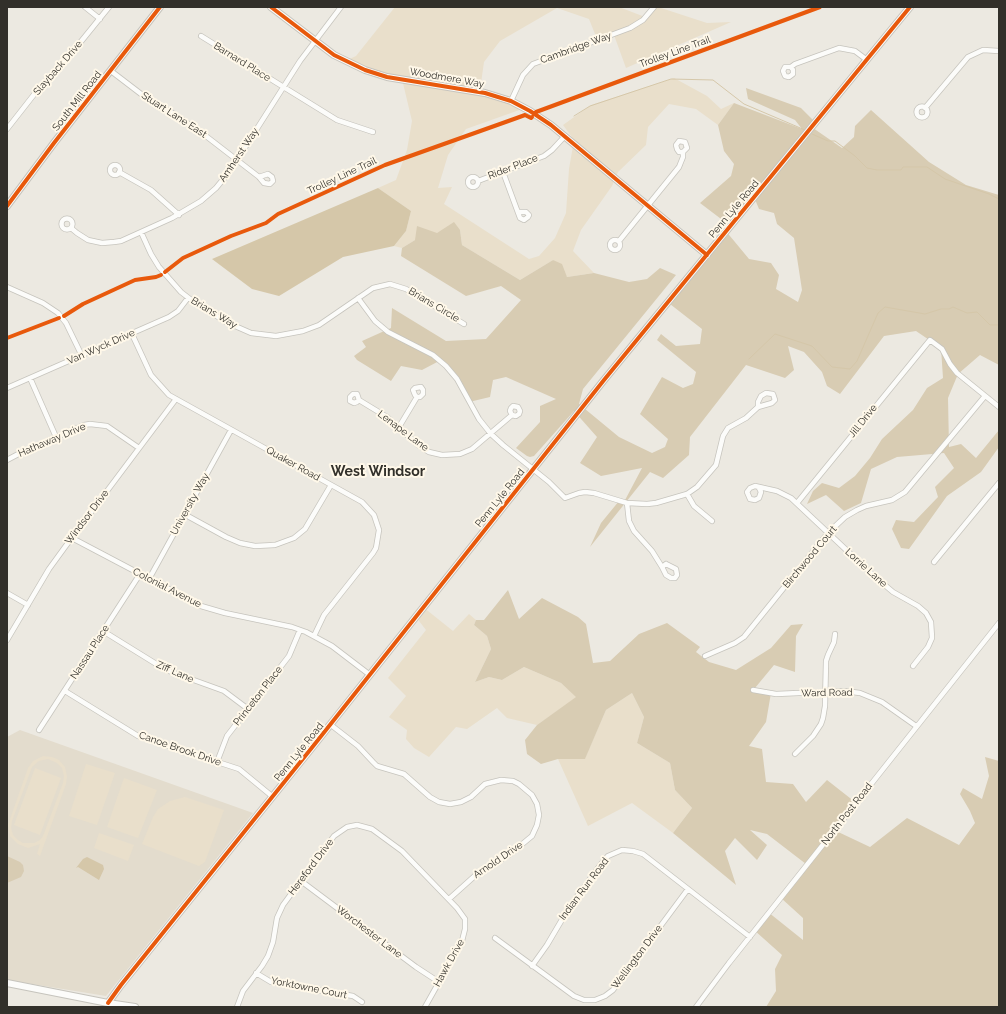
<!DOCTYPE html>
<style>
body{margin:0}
#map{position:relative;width:1006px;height:1014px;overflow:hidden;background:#ece9e1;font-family:Raleway,sans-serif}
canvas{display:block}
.frame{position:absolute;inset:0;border:8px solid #32302a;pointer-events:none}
</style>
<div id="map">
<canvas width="1006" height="1014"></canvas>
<div class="frame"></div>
</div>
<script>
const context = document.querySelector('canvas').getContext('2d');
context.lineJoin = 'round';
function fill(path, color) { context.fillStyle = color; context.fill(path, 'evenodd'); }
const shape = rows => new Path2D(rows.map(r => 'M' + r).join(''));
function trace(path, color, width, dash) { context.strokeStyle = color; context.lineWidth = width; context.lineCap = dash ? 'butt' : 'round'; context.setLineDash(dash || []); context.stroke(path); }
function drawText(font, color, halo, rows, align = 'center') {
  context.font = font + ' Raleway,sans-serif'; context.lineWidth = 4; context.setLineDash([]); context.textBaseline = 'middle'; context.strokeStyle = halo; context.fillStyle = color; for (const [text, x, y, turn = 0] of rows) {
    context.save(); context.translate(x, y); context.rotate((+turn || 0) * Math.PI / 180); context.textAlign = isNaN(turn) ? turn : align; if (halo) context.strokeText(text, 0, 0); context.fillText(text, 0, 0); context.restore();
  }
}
fill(shape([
 [20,730,253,813,106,996,7,980,7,737]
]), '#e3dccd');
fill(shape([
 [395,7,619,7,645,17,654,7,658,7,707,23,731,22,626,68,614,35,597,39,589,19,557,8,500,41,484,62,480,90,525,108,466,129,448,155,438,188,452,187,444,204,529,259,539,256,555,238,566,213,569,169,574,140,563,125,591,105,674,78,707,96,721,109,734,103,718,125,696,109,669,104,648,127,646,145,618,172,612,186,581,230,573,251,594,273,567,277,553,260,520,280,462,245,460,230,437,233,415,240,402,248,394,246,406,231,411,211,378,188,396,180,407,150,412,121,402,79,345,61,356,56],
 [423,607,453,631,469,614,476,620,474,625,487,636,491,649,475,682,489,677,502,680,524,667,561,683,577,697,537,725,507,718,497,708,467,729,456,727,429,757,414,748,406,739,407,730,389,717,406,696,388,678,426,630,416,617],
 [632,693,644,717,637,743,670,763,675,790,692,808,673,833,632,803,588,826,558,759,585,758,606,710],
 [43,756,52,757,59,760,65,767,67,776,66,784,40,856,37,854,40,844,28,848,18,844,10,836,8,825,28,768,33,761],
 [48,759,57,763,62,768,64,776,63,783,43,836,40,840,34,843,23,843,18,840,13,835,11,828,12,821,32,767,39,761],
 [86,764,115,773,97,825,69,816],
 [35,768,61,778,40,835,14,825],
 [124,778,157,790,138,838,107,827],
 [185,797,224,810,205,862,199,866,142,844,153,817,158,809,170,801],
 [99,833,134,845,128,861,94,848]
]), '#e9dfcb');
fill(shape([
 [746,88,801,108,816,123,813,128,842,148,854,137,855,126,871,110,929,162,966,185,999,195,999,365,980,355,958,374,948,398,949,447,961,444,976,458,999,430,999,447,981,472,947,496,909,549,901,548,892,529,896,520,914,522,938,497,935,487,954,468,944,453,897,457,871,469,861,503,844,511,826,495,807,504,813,491,822,483,839,488,855,476,870,458,882,439,913,410,927,388,943,378,941,348,916,331,884,336,840,394,827,386,822,372,804,352,788,346,794,370,785,378,746,365,690,437,689,455,663,478,650,472,590,547,601,523,619,501,624,502,642,468,601,476,580,463,597,437,574,411,534,456,530,457,527,456,516,448,540,422,540,406,556,399,506,377,493,380,490,397,469,402,456,378,441,360,422,370,401,366,391,381,357,360,354,356,366,347,362,341,391,328,392,308,446,341,486,339,521,300,501,286,466,296,401,256,402,248,415,240,417,226,437,233,454,222,460,230,462,245,520,280,553,260,562,264,567,277,594,273,629,282,647,279,660,268,676,275,583,389,579,404,619,437,652,453,665,447,668,439,640,414,662,377,683,388,693,384,696,372,657,340,661,334,676,346,700,344,702,329,670,304,725,230,749,259,771,263,779,275,776,289,798,302,802,290,794,238,777,224,774,213,759,209,754,197,729,225,700,203,731,176,734,164,724,151,718,125,734,103,802,129,795,120,748,99],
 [508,590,519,619,542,598,578,617,586,624,593,663,610,661,639,634,667,623,700,647,696,652,709,662,736,670,771,648,791,625,803,624,796,636,795,672,774,665,755,688,771,693,766,722,749,746,762,749,766,782,793,784,806,802,827,780,855,802,834,830,870,847,907,818,959,845,975,823,970,811,960,794,963,788,982,799,989,776,985,757,999,761,999,1007,766,1007,776,991,775,969,782,955,754,930,768,912,803,940,803,918,781,898,806,864,767,834,750,830,767,845,757,860,735,838,725,851,736,885,673,833,692,808,675,790,670,763,637,743,644,717,632,693,606,710,585,759,558,759,541,764,527,754,525,740,537,725,576,697,561,683,524,667,502,680,489,677,475,682,491,649,487,636,474,625,476,620,484,620],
 [7,856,20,862,23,865,24,871,21,877,7,883]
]), '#d8ccb3');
fill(shape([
 [378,188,411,211,406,231,394,246,343,257,279,296,252,289,212,259],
 [87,857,103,865,104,869,99,880,78,867,76,868,83,859]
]), '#d5c7a9');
trace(shape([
 [574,116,590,106,671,79,713,80,744,104,805,130],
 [812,134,828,141,835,141,855,156,867,168,877,170,901,170,903,167,927,167,945,179,989,194,999,199],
 [749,359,775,334,812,346,832,367,850,369,857,361,878,313,885,307,925,314,941,309,949,309,953,307,967,313,977,312,990,325,999,325]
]), '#d5c7a9', 1);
const street = shape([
 [85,7,100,19],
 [201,36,337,120,373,132],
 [791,67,793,70,793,74,789,77,785,76,783,71,785,67,791,67,795,64,839,48,855,51,867,60],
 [111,71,145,97,171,112,202,133,259,177,264,183,270,184,273,181,272,177,268,174,259,177],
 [511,101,523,75,533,64,630,28,643,20,654,7],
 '916.5 112a5.5 5.5 0 1 1 11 0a5.5 5.5 0 1 1-11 0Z',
 [925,108,968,57,983,50,999,51],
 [7,129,36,92,79,44,109,7],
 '110 170a5 5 0 1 1 10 0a5 5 0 1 1-10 0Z',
 [119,172,151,190,179,215],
 [503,172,520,218,524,220,528,217,529,215,526,212,518,212],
 '468 182a5 5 0 1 1 10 0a5 5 0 1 1-10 0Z',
 [478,181,544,156,552,150,565,136],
 '61.5 224a5.5 5.5 0 1 1 11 0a5.5 5.5 0 1 1-11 0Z',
 [71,228,77,233,88,240,102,243,114,242,121,241,172,218,201,201,216,188,230,171,300,61,341,7],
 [141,232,151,254,159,267,181,292,190,299,226,322,251,333,276,336,303,331,319,325,373,288,390,284,406,289,464,324],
 '610 245a5 5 0 1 1 10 0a5 5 0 1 1-10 0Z',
 [619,241,679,167,683,157,683,152,687,148,685,142,679,141,676,145,677,149,679,152,683,152],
 [7,287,43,303,58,313,66,323,82,356],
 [358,298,375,321,388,332,433,355,446,366,457,379,479,419,491,434,503,445,549,482,565,498,579,493,585,492,594,493,627,503,647,504,656,503,687,494,697,487,716,465,723,436,728,428,746,418,758,407,772,403,775,400,773,394,766,393,761,396,758,402,758,407],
 [132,334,151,375,169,395,362,502,374,515,379,530,376,548,373,553,324,615,314,636],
 [30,378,56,437],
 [7,388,169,317,178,311,188,298],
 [359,400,357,402,354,403,350,401,350,397,353,394,357,394,359,400,387,417,418,445,429,452,442,455,460,454,472,449,512,415,516,416,519,414,520,411,518,407,513,406,511,408,510,411,512,415],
 [399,427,417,397,420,397,423,394,423,390,421,387,415,388,413,390,415,395,417,397],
 [7,460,24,451,84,425,90,424,107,426,139,448],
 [759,488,761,492,759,498,755,500,750,499,747,492,750,488,755,486,777,491,791,498,874,576,893,592,918,606,926,613,931,622,932,638,928,647,913,666],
 [687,494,694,506,712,521],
 [627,503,629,521,634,531,652,551,662,567],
 [797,503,930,340,942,349,950,364,957,373,999,407],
 [184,514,226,537,240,543,255,546,275,545,294,538,305,529,331,485],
 [72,538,201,606,225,613,292,627,306,632,332,646,370,675],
 [934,562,999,483],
 [666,564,676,569,677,575,675,578,671,578,666,575,662,567,666,564],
 [149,579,231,430],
 [7,593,28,605],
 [103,631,166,670,224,691,248,709],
 [7,640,49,569,65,547,176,399],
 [705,656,735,643,744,637,828,533,845,517,857,510,866,506,892,500,905,492,985,396],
 [753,690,776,694,844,691,860,693,882,702,916,726],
 [65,691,138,736,239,769,273,797],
 [331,725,358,746,373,762,377,766,404,774,430,797,439,802,450,804,461,802,471,797,485,784,501,780,513,781,519,784,532,795,537,804,539,815,537,825,532,836,509,855,478,873,449,899],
 [39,730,140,574],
 [795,754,813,736,821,724,823,718,825,706,826,661,828,655,834,642,835,634],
 [217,762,227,736,289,656,300,630],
 [301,881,416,967,439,982],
 [495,938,574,996,584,1000,595,1000,605,996,613,990,688,889],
 [532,966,547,945,570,906,601,864,608,856,622,850,633,851,643,854,750,937],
 [256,973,271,982,353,996,362,1002],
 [237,1007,243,991,262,966,268,956,273,942,277,918,283,905,334,836,347,827,357,825,372,829,402,851,457,908,465,919,465,929,462,941,425,1007],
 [696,1007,729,963,999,623]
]);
const secondary = shape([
 [271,7,334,55,365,70,387,77,485,93,511,101,530,111,551,125,707,255],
 [7,206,54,143,160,7],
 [7,983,108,1003,135,1007],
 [108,1003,121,985,314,745,604,380,910,7]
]);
trace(street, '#c6c4bd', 6);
trace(secondary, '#c6c4bd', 8);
trace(street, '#fcfcfa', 4.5);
trace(secondary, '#fcfcfa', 6);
trace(shape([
 [271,7,334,55,365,70,387,77,485,93,511,101,530,111,551,125,707,255],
 [536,112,820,7],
 [7,206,54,143,160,7],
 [165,272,183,258,231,236,266,223,278,214,385,165,514,119,525,115,531,118,532,117],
 [64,316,83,304,135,280,156,277,161,275],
 [7,338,59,318],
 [108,1003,121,985,314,745,604,380,910,7]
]), '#e8590c', 4);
drawText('10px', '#32302a', '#fff8e9', [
 ["Cambridge Way",576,48,-20],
 ["Trolley Line Trail",675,52,-20],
 ["Barnard Place",242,62,32],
 ["Slayback Drive",58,68,-49],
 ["Woodmere Way",447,78,10],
 ["South Mill Road",77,101,-52],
 ["Stuart Lane East",174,115,33],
 ["Amherst Way",239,155,-56],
 ["Rider Place",513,167,-21],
 ["Trolley Line Trail",342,176,-25],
 ["Penn Lyle Road",734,209,-50],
 ["Brians Circle",434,305,31],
 ["Brians Way",214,313,31],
 ["Van Wyck Drive",101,347,-24],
 ["Jill Drive",863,421,-51],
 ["Lenape Lane",403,431,37],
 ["Hathaway Drive",52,440,-23],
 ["Quaker Road",293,464,29],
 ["Penn Lyle Road",500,498,-51],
 ["University Way",190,504,-61],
 ["Windsor Drive",87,517,-53],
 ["Birchwood Court",810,557,-50],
 ["Lorrie Lane",866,568,42],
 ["Colonial Avenue",167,588,27],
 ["Nassau Place",90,652,-57],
 ["Ziff Lane",175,672,24],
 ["Ward Road",827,693,-1],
 ["Princeton Place",258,696,-52],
 ["Canoe Brook Drive",180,749,19],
 ["Penn Lyle Road",299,752,-51],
 ["North Post Road",847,814,-52],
 ["Arnold Drive",498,860,-34],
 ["Hereford Drive",311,867,-53],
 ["Indian Run Road",584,889,-53],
 ["Worchester Lane",369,932,37],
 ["Wellington Drive",637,957,-53],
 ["Hawk Drive",449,963,-61],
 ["Yorktowne Court",309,988,11]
]);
drawText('bold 14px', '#32302a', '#fff8e9', [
 ["West Windsor",378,472]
]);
</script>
